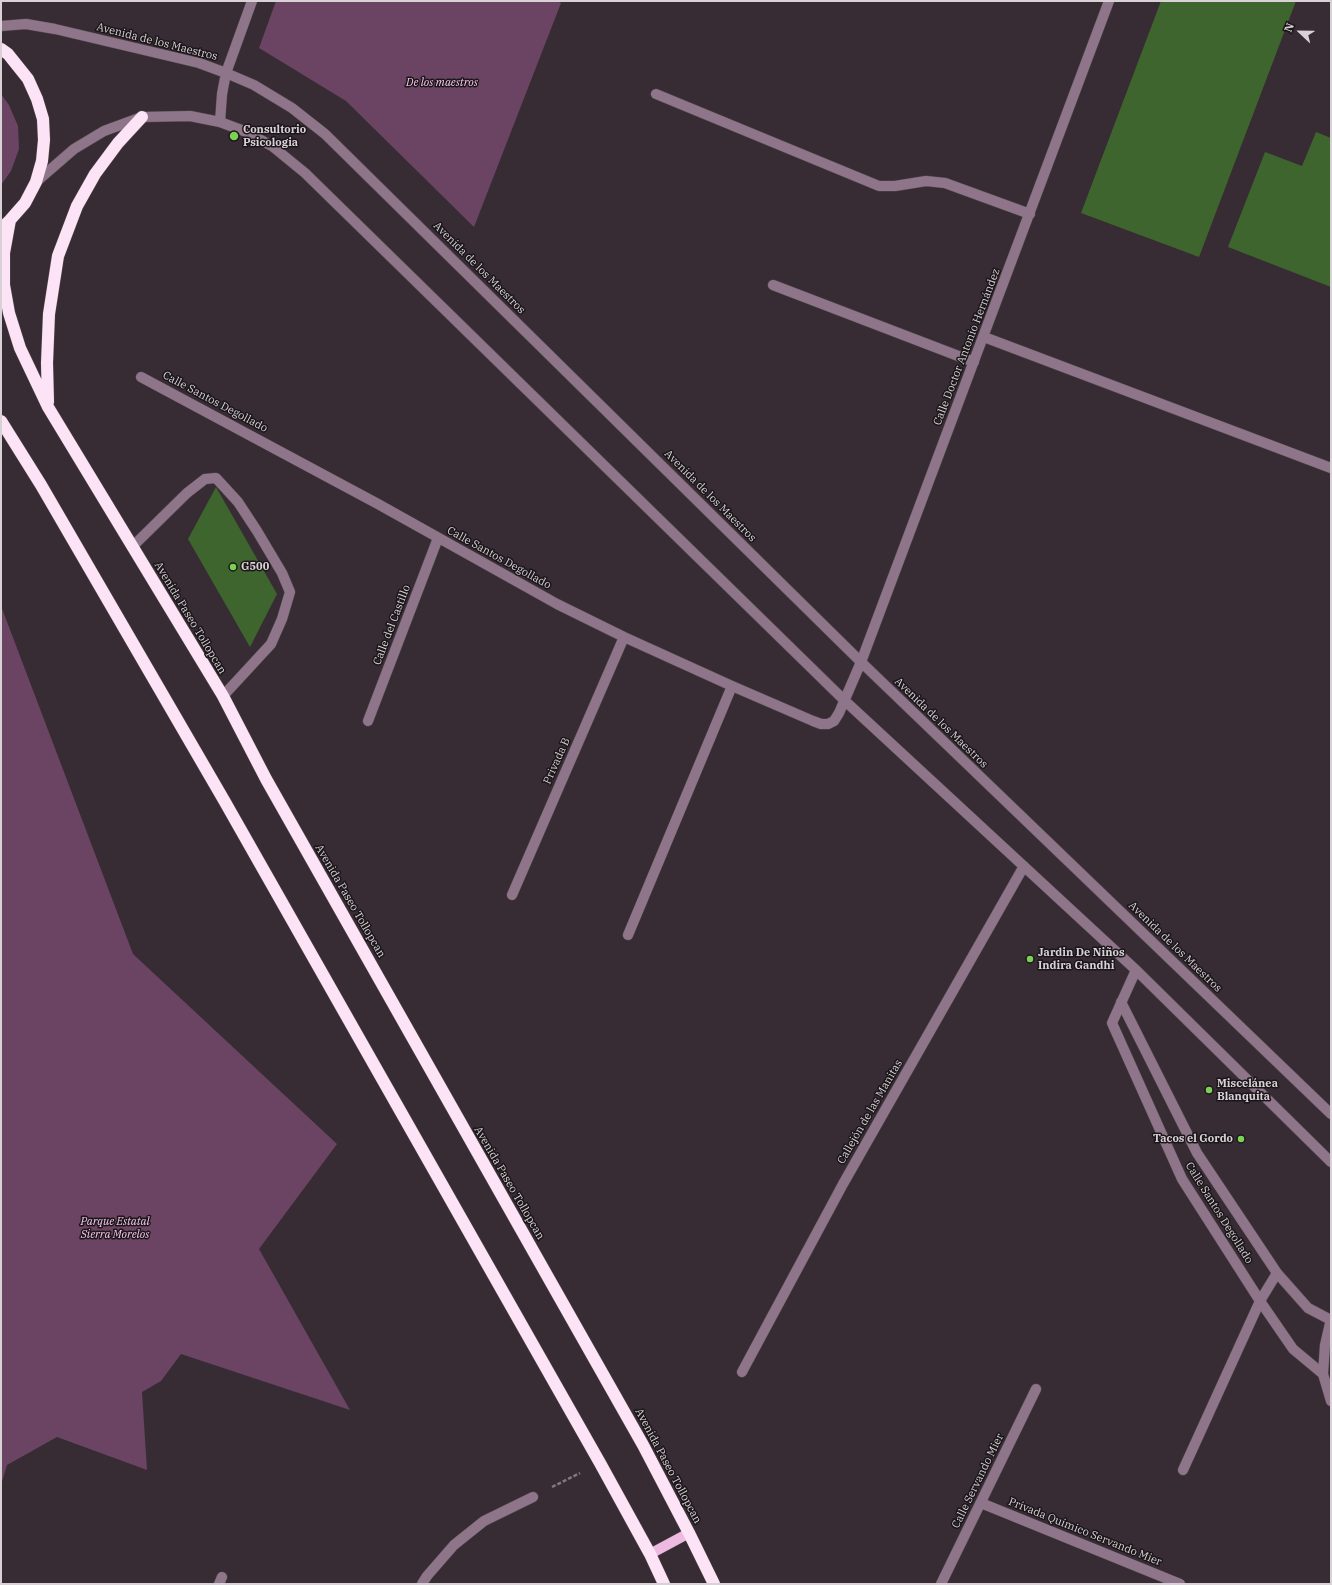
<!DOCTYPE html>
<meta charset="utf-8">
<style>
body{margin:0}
#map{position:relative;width:1332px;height:1585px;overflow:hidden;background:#372c34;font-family:"IBM Plex Serif",serif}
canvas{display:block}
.frame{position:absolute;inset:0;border:2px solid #d8d1d6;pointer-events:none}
.north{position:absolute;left:1280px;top:12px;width:40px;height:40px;-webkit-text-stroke:3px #1b161a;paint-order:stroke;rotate:292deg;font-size:11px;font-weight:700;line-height:16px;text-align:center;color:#d8d1d6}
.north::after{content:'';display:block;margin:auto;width:14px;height:18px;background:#d8d1d6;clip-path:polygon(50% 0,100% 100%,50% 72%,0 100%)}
</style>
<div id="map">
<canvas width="1332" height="1585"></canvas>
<div class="frame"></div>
<div class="north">N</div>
</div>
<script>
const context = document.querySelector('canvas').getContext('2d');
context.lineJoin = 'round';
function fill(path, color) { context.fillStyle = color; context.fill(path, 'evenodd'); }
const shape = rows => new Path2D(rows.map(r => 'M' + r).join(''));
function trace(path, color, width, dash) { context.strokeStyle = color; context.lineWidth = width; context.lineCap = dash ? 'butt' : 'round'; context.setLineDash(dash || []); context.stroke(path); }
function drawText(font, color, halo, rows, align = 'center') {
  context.font = font + ' "IBM Plex Serif",serif'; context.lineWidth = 3; context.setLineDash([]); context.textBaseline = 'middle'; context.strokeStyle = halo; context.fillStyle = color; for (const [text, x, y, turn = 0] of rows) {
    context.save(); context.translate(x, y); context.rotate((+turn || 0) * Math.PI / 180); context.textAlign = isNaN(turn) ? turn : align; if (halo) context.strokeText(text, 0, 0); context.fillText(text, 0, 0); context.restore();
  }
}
fill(shape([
 [276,1,558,1,561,3,474,227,346,101,259,48],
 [1,94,9,105,18,126,19,149,11,171,1,185],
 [1,606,133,954,337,1144,259,1249,350,1410,181,1354,161,1381,142,1392,147,1470,57,1437,7,1465,1,1485]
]), '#6a4462');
fill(shape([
 [1161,1,1296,1,1199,257,1081,213],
 [1316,132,1331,138,1331,287,1228,247,1265,152,1302,166],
 [216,487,277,594,250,647,188,539]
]), '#3e652d');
const minor = shape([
 [1,26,26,24,55,29,199,63,226,73,254,85,292,108,325,134,861,662,1331,1114],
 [656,94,879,186,895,186,926,181,945,183,1030,214],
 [220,122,222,94,226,73,252,1],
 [36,182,74,149,104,131,142,117,190,116,220,122,244,131,272,146,305,173,844,700,1136,970,1331,1162],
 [773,285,974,362],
 [984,337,1331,468],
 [141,377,378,504,557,604,624,637,732,686,813,721,821,724,828,724,834,721,839,713,861,662,1109,1],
 [132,547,187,493,205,479,216,478,238,502,257,531,282,573,290,592,282,619,271,644,223,696],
 [368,721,438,538],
 [512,895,624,637],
 [628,935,732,686],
 [1136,970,1112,1023,1182,1179,1260,1301,1293,1349,1323,1374],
 [1121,1002,1197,1153,1277,1273,1308,1308,1331,1320],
 [1331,1319,1325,1345,1323,1374,1331,1401],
 [742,1372,843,1184,1024,866],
 [1183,1470,1260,1301,1277,1273],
 [981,1503,1180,1584],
 [219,1584,222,1577],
 [422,1584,427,1576,454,1545,484,1521,533,1497],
 [941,1584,1036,1389]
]);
const major = shape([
 [650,1554,689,1533]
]);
const highway = shape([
 [1,49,8,54,28,79,37,99,43,119,44,140,42,161,36,182,25,203,10,220,5,225],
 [10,220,4,253,4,285,9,313,20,348,48,407,223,696,266,779,643,1445,689,1533,714,1584],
 [48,402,47,363,49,314,58,256,77,206,95,174,118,143,142,117],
 [1,421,41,485,225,802,600,1463,650,1554,664,1584]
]);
trace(minor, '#544a51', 11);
trace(major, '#544a51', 11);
trace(highway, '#544a51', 13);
trace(shape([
 [552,1487,580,1473]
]), '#82787f', 2.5, [4, 2]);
trace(minor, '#8f7589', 10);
trace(major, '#efbae2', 10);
trace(highway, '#fde3f6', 12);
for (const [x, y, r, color] of [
 [234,136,5,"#7cd155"],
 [233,567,4,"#7cd155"],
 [1030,959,4,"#7cd155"],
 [1209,1090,4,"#7cd155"],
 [1241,1139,4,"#7cd155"]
]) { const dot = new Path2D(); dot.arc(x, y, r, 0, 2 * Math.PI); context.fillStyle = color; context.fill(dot); trace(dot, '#1b161a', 1.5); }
drawText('11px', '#d8d1d6', '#1b161a', [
 ["Avenida de los Maestros",157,42,14],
 ["Avenida de los Maestros",479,268,45],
 ["Calle Doctor Antonio Hernández",967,347,-69],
 ["Calle Santos Degollado",215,402,28],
 ["Avenida de los Maestros",710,496,45],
 ["Calle Santos Degollado",499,558,29],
 ["Avenida Paseo Tollopcan",190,618,59],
 ["Calle del Castillo",392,625,-69],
 ["Avenida de los Maestros",941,723,44],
 ["Privada B",557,761,-66],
 ["Avenida Paseo Tollopcan",350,901,60],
 ["Avenida de los Maestros",1175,947,44],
 ["Callejón de las Manitas",870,1112,-60],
 ["Avenida Paseo Tollopcan",509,1183,60],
 ["Calle Santos Degollado",1219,1213,58],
 ["Avenida Paseo Tollopcan",668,1466,62],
 ["Calle Servando Mier",978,1481,-64],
 ["Privada Químico Servando Mier",1085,1532,22]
]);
drawText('italic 11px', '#fac8ee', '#1b161a', [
 ["De los maestros",442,83],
 ["Parque Estatal",115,1222],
 ["Sierra Morelos",115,1235]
]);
drawText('bold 11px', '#d8d1d6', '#1b161a', [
 ["Consultorio",243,130],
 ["Psicologia",243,143],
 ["G500",241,567],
 ["Jardin De Niños",1038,953],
 ["Indira Gandhi",1038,966],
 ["Miscelánea",1217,1084],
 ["Blanquita",1217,1097],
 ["Tacos el Gordo",1233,1139,"right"]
], 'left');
</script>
